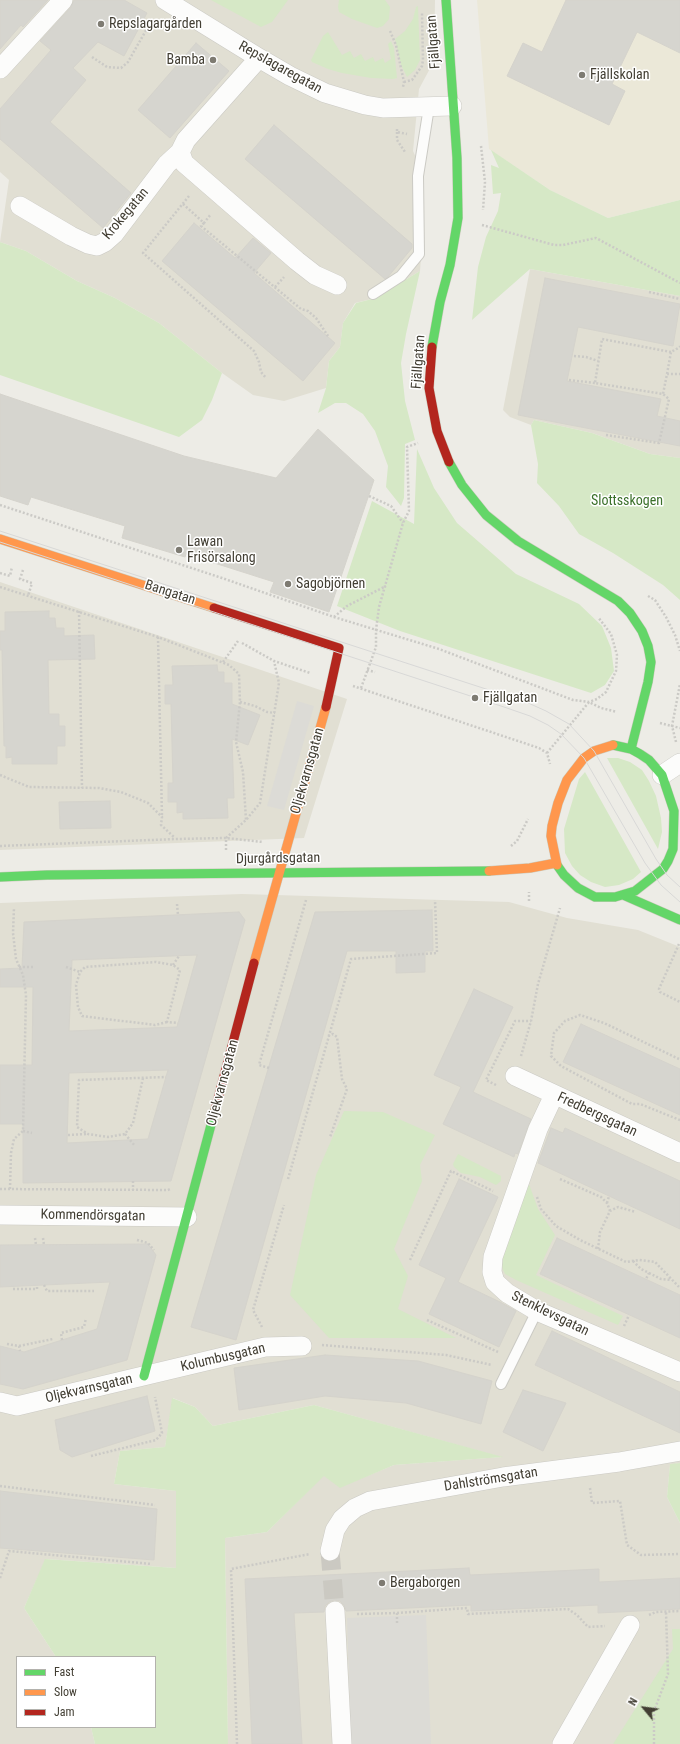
<!DOCTYPE html>
<meta charset="utf-8">
<style>
body{margin:0}
#map{position:relative;width:680px;height:1744px;overflow:hidden;background:#edece6;font-family:"Roboto Condensed",sans-serif}
canvas{display:block}
.legend{position:absolute;left:16px;top:1656px;width:140px;height:72px;box-sizing:border-box;background:#fff;border:1px solid #b3b2ad;margin:0;padding:5px 7px;list-style:none;font-size:12px;color:#423e33}
.legend li{display:flex;align-items:center;gap:8px;height:20px}
.legend b{width:20px;border:1px solid #b3b2ad}
.north{position:absolute;left:624px;top:1688px;width:40px;height:40px;-webkit-text-stroke:3px #fff;paint-order:stroke;rotate:299deg;font-size:11px;font-weight:700;line-height:16px;text-align:center;color:#423e33}
.north::after{content:'';display:block;margin:auto;width:14px;height:18px;background:#423e33;clip-path:polygon(50% 0,100% 100%,50% 72%,0 100%)}
</style>
<div id="map">
<canvas width="680" height="1744"></canvas>
<ul class="legend">
<li><b style="height:5px;background:#63d668"></b>Fast</li>
<li><b style="height:5px;background:#ff974d"></b>Slow</li>
<li><b style="height:5px;background:#b3261e"></b>Jam</li>
</ul>
<div class="north">N</div>
</div>
<script>
const context = document.querySelector('canvas').getContext('2d');
context.lineJoin = 'round';
function fill(path, color) { context.fillStyle = color; context.fill(path, 'evenodd'); }
const shape = rows => new Path2D(rows.map(r => 'M' + r).join(''));
function trace(path, color, width, dash) { context.strokeStyle = color; context.lineWidth = width; context.lineCap = dash ? 'butt' : 'round'; context.setLineDash(dash || []); context.stroke(path); }
function drawText(font, color, halo, rows, align = 'center') {
  context.font = font + ' "Roboto Condensed",sans-serif'; context.lineWidth = 3; context.setLineDash([]); context.textBaseline = 'middle'; context.strokeStyle = halo; context.fillStyle = color; for (const [text, x, y, turn = 0] of rows) {
    context.save(); context.translate(x, y); context.rotate((+turn || 0) * Math.PI / 180); context.textAlign = isNaN(turn) ? turn : align; if (halo) context.strokeText(text, 0, 0); context.fillText(text, 0, 0); context.restore();
  }
}
fill(shape([
 [0,0,435,0,434,61,419,89,413,151,418,162,422,244,420,271,400,283,387,288,376,298,355,303,343,323,340,347,329,361,326,388,284,401,253,395,222,373,159,323,115,298,77,281,26,251,0,242,9,180,0,172],
 [530,269,680,296,680,458,650,454,592,433,534,420,531,425,510,417,503,410],
 [0,582,347,699,304,838,0,850],
 [242,894,509,902,567,918,638,930,680,947,680,1463,670,1465,667,1497,680,1523,680,1744,228,1744,225,1538,267,1532,324,1475,340,1487,394,1465,501,1457,314,1405,213,1426,195,1407,173,1398,165,1447,120,1451,114,1484,176,1491,176,1568,46,1559,24,1608,56,1657,17,1657,17,1727,91,1727,95,1744,0,1744,0,903]
]), '#e1dfd3');
fill(shape([
 [477,0,680,0,680,200,608,218,550,190,489,149]
]), '#ebe8d8');
fill(shape([
 [211,0,288,0,272,22,261,27],
 [339,0,385,0,390,7,389,19,383,26,377,28,352,19,339,12,338,7],
 [418,6,420,60,415,70,407,77,401,65,395,39,405,31,413,19,416,7],
 [328,32,342,55,350,51,354,58,361,54,365,61,373,57,375,62,383,58,385,63,391,59,388,44,391,41,394,48,397,78,393,79,371,78,342,73,328,69,312,62,311,60,323,36],
 [491,150,550,190,608,218,680,200,680,296,530,269,472,320,478,267,486,237,498,211,501,193,493,194,491,165,499,168],
 [0,242,26,251,77,281,115,298,159,323,222,373,212,400,202,420,179,437,0,375],
 [420,271,406,334,401,363,405,401,415,440,405,444,404,498,401,506,386,487,388,466,375,431,363,414,346,403,335,403,318,413,326,388,329,361,340,347,343,323,356,303,376,298,387,288,400,283],
 [534,420,592,433,650,454,680,458,680,600,663,585,613,553,579,534,559,506,537,483,538,464,531,425],
 [417,449,434,488,457,523,516,574,579,604,602,626,611,648,614,671,605,685,591,693,400,631,337,606,372,501,414,524],
 [607,758,618,758,630,762,642,770,649,781,656,796,661,818,662,832,658,849],
 [585,772,641,872,633,879,619,885,605,887,591,882,580,875,572,866,565,853,564,829,579,779],
 [344,1111,383,1112,435,1135,420,1165,422,1181,394,1249,408,1276,398,1309,456,1338,329,1338,290,1295,316,1175],
 [458,1154,501,1176,501,1181,496,1185,480,1177,461,1173,454,1167,453,1164],
 [529,1184,538,1209,555,1235,536,1275,623,1316,618,1325,516,1280,505,1274,503,1270,501,1264,504,1247,524,1191],
 [172,1398,195,1407,213,1426,314,1405,503,1457,394,1465,340,1488,324,1476,267,1532,225,1538,228,1744,95,1744,91,1727,155,1727,155,1657,56,1657,24,1608,45,1559,176,1568,176,1491,114,1484,120,1451,165,1447],
 [680,1463,680,1523,667,1497,670,1464],
 [672,1629,680,1629,680,1744,613,1744,673,1649]
]), '#d6e8c6');
fill(shape([
 [297,701,314,706,284,810,267,806],
 [426,1615,431,1744,351,1744,347,1618]
]), '#dcdbd6');
const building = shape([
 [0,0,48,0,23,27,21,25,0,49,0,0],
 [74,0,124,0,147,13,124,56,98,42,73,68,86,80,50,122,131,193,103,228,0,139,0,109,51,50,40,41,71,7,74,0],
 [566,0,680,0,680,53,637,32,612,84,625,91,609,125,507,76,523,43,542,52,566,0],
 [196,43,229,71,170,138,138,110,196,43],
 [274,125,412,244,412,248,387,278,385,279,245,159,274,125],
 [194,223,235,258,253,238,271,253,254,273,335,343,303,381,162,261,194,223],
 [545,278,680,304,673,346,578,327,567,381,661,399,657,416,680,421,680,446,518,415,545,278],
 [0,394,184,456,276,478,318,429,374,480,329,612,270,592,274,582,186,554,185,557,122,538,125,526,31,497,28,505,0,496,0,394],
 [49,611,49,618,55,618,56,628,64,628,64,636,94,635,95,659,48,660,49,714,59,714,59,726,65,726,65,746,57,746,57,764,12,764,12,757,6,758,6,746,4,746,2,650,0,650,0,631,5,631,5,612,49,611],
 [217,665,218,672,224,672,224,683,232,683,232,704,260,715,248,745,232,739,234,798,227,798,228,818,183,819,183,812,177,813,177,802,168,802,168,783,173,783,171,704,165,704,165,685,173,685,172,666,217,665],
 [110,801,111,828,60,829,59,802,110,801],
 [432,910,433,951,425,951,425,972,396,973,396,951,347,951,236,1340,191,1327,315,912,432,910],
 [239,912,245,920,171,1181,23,1183,23,1124,0,1124,0,1065,32,1065,33,987,0,987,0,969,22,968,24,922,239,912],
 [197,955,177,1027,69,1031,72,960,197,955],
 [168,1070,148,1139,67,1143,69,1073,168,1070],
 [474,989,513,1007,473,1092,531,1119,518,1154,515,1153,514,1157,443,1124,461,1087,434,1075,474,989],
 [581,1024,680,1069,680,1115,563,1062,581,1024],
 [551,1128,563,1133,565,1128,680,1181,680,1229,538,1163,551,1128],
 [459,1179,498,1197,458,1282,500,1302,516,1311,499,1347,429,1314,446,1278,419,1265,459,1179],
 [557,1238,680,1295,680,1338,540,1274,557,1238],
 [148,1244,156,1255,127,1360,23,1389,0,1384,0,1346,24,1352,97,1329,110,1282,0,1287,0,1245,148,1244],
 [552,1331,680,1392,680,1433,535,1365,552,1331],
 [325,1355,418,1361,492,1381,481,1424,406,1403,325,1396,239,1410,234,1368,325,1355],
 [523,1390,566,1403,543,1451,503,1432,523,1390],
 [147,1396,155,1431,72,1457,60,1450,55,1420,147,1396],
 [0,1491,157,1509,154,1560,0,1548,0,1491],
 [469,1568,470,1575,599,1569,599,1582,680,1578,680,1609,598,1613,598,1605,471,1611,471,1605,346,1611,344,1605,340,1601,334,1600,329,1602,325,1606,324,1612,294,1613,302,1744,252,1744,245,1579,469,1568]
]);
fill(building, '#d6d5cf');
trace(building, '#d5d3cc', 1);
trace(shape([
 [330,1551,335,1611]
]), '#cbc9c2', 19, [19, 10]);
const lane = shape([
 [373,294,401,276,419,254,418,176,429,107],
 [501,1384,537,1311]
]);
const street = shape([
 [165,0,259,58,290,76,325,93,365,105,383,108,452,106],
 [259,58,186,140,180,152,184,163,297,261,315,275,337,285],
 [0,69,63,0],
 [20,206,71,236,88,244,97,246,105,242,114,234,167,164,180,152],
 [662,775,680,763],
 [515,1076,680,1153],
 [554,1095,538,1129,493,1257,492,1272,495,1282,507,1293,537,1311,680,1372],
 [0,1215,187,1217],
 [0,1402,17,1406,265,1347,302,1346],
 [330,1551,335,1530,342,1519,355,1508,370,1501,503,1477,619,1462,680,1451],
 [335,1611,342,1744],
 [562,1744,630,1625]
]);
const fast = shape([
 [432,347,440,302,450,265,458,218,457,158,446,0],
 [449,462,462,485,486,515,518,541,618,601,630,613,642,631,648,646,651,662,648,682,631,749],
 [557,865,564,875,578,888,595,897,615,897,635,891,663,869,668,861,673,849,674,811,662,775,649,760,640,754,631,749,613,745],
 [0,877,47,875,489,871],
 [623,895,680,920],
 [144,1376,215,1110]
]);
const slow = shape([
 [0,539,214,608],
 [557,865,551,836,552,826,558,803,567,780,584,758,594,751,613,745],
 [489,871,530,868,556,863],
 [254,963,326,707]
]);
const jam = shape([
 [432,347,429,388,437,431,449,462],
 [214,608,339,648,326,707],
 [215,1110,254,963]
]);
trace(lane, '#cbcac4', 12);
trace(street, '#cbcac4', 20);
trace(fast, '#cccabd', 10);
trace(slow, '#cccabd', 10);
trace(jam, '#cccabd', 10);
trace(shape([
 [390,31,396,45,404,82,403,87],
 [92,57,107,67,121,68,128,62,153,18],
 [404,82,412,80,422,66,423,60,422,12],
 [397,129,397,132,407,134],
 [397,132,397,140,405,152],
 [481,146,485,182,483,210],
 [189,196,143,253,254,351,259,362,261,372,266,378],
 [183,204,204,223,211,214],
 [204,223,201,226,301,309,308,311,316,318,328,336],
 [482,225,554,245,563,245,596,238,680,283],
 [275,287,284,277],
 [649,292,680,299],
 [671,352,602,339,595,383,663,394,667,374,680,374],
 [574,356,586,357,598,361],
 [667,374,671,352,680,347,680,345],
 [569,380,595,383],
 [606,435,659,443,669,399,663,394],
 [369,496,391,506,403,523],
 [0,505,222,578,334,617,439,649,573,700,589,702,597,699,606,692,616,671,617,655,611,634,598,617],
 [23,570,20,579,32,583,28,596],
 [0,573,10,576,12,567],
 [0,587,158,637,229,665,239,674,240,702,236,742,243,772,246,820],
 [648,596,655,600,666,617,675,635,680,651],
 [79,611,82,788],
 [334,617,347,606,386,586],
 [158,637,162,816],
 [242,643,274,661,310,673],
 [223,662,238,641],
 [367,670,375,672],
 [353,686,539,748,547,753,550,764],
 [361,688,376,647,376,630,379,607,403,523,409,511,407,447,418,443],
 [240,702,255,706,267,712,275,713],
 [660,723,680,728],
 [676,742,672,726,680,684],
 [547,753,589,702,601,708,617,712],
 [0,775,29,787,99,788,121,792,148,803,162,817,161,825,175,838],
 [0,846,176,839,226,838,263,842],
 [511,846,517,841,528,819],
 [226,850,226,838,246,820,260,803,279,683,274,661],
 [529,901,529,892],
 [177,904,178,915],
 [679,944,659,989,660,992,680,1002],
 [173,965,179,956],
 [19,967,33,967],
 [66,967,80,972],
 [167,1022,155,1025,82,1016,78,1007,76,985,80,972,85,967,156,962,173,965,180,970,167,1022,178,1023],
 [328,1036,333,1034,337,1037,342,1079,347,1089,330,1137],
 [521,1056,531,1021,538,984,560,908],
 [679,1059,604,1023,580,1015,565,1021,554,1033,551,1056,561,1066,632,1104,640,1104,680,1120],
 [269,1068,259,1065,306,900],
 [143,1078,133,1123,125,1134,108,1137,88,1134,77,1127,79,1080,166,1077],
 [496,1085,486,1080,515,1021,531,1021],
 [23,1131,32,1133],
 [125,1134,135,1146],
 [68,1135,87,1134],
 [288,1179,351,959,437,953,435,900],
 [560,1179,601,1197,607,1203,610,1211],
 [133,1181,133,1190],
 [0,1189,168,1190,170,1189],
 [10,1189,11,1153,14,1139,23,1131,26,995,23,975,16,959,13,933,14,908],
 [537,1197,541,1209,556,1226,580,1240,626,1262,639,1260,655,1262,680,1288],
 [607,1203,609,1196],
 [35,1238,36,1245],
 [43,1238,44,1245],
 [137,1240,148,1243,154,1250],
 [598,1249,600,1232,610,1211,618,1207,636,1212],
 [410,1260,451,1171,493,1191],
 [633,1261,641,1269,649,1273,646,1279],
 [649,1273,661,1279,671,1280],
 [44,1285,47,1291,94,1291],
 [13,1289,37,1289,37,1286],
 [427,1320,498,1352],
 [624,1326,629,1315],
 [262,1327,253,1310,284,1205],
 [62,1340,61,1333,84,1327,86,1318],
 [7,1344,19,1346,20,1351],
 [322,1345,446,1355,492,1365],
 [19,1346,53,1339],
 [91,1456,156,1440,162,1433,155,1397],
 [0,1486,155,1505],
 [590,1488,592,1503,620,1501,627,1545,641,1555,680,1554],
 [0,1578,9,1551,152,1564],
 [397,1613,467,1608,468,1614,568,1609,577,1615,588,1627,605,1626],
 [357,1614,397,1613,397,1623],
 [649,1615,656,1612,680,1611],
 [237,1744,231,1569,310,1554],
 [654,1744,654,1711,668,1674,666,1612]
]), '#cbcac6', 2.5, [2, 2]);
trace(lane, '#fcfcfb', 10);
trace(street, '#fcfcfb', 19);
trace(fast, '#63d668', 9);
trace(slow, '#ff974d', 9);
trace(jam, '#b3261e', 9);
trace(shape([
 [0,531,526,702,546,711,569,724,594,751,656,859,667,875,680,887],
 [0,542,504,707,530,716,548,725,561,734,584,758,645,863,661,885,680,902]
]), '#d8d8d7', 1);
for (const [x, y, r, color] of [
 [101,24,4,"#7e7b72"],
 [213,60,4,"#7e7b72"],
 [582,75,4,"#7e7b72"],
 [179,550,4,"#7e7b72"],
 [288,584,4,"#7e7b72"],
 [475,698,4,"#7e7b72"],
 [382,1583,4,"#7e7b72"]
]) { const dot = new Path2D(); dot.arc(x, y, r, 0, 2 * Math.PI); context.fillStyle = color; context.fill(dot); trace(dot, '#fff', 1.5); }
drawText('14px', '#423e33', '#fff', [
 ["Repslagargården",109,24],
 ["Bamba",205,60,"right"],
 ["Fjällskolan",590,75],
 ["Lawan",187,542],
 ["Frisörsalong",187,558],
 ["Sagobjörnen",296,584],
 ["Fjällgatan",483,698],
 ["Bergaborgen",390,1583]
], 'left');
drawText('14px', '#423e33', '#fff', [
 ["Fjällgatan",434,42,-94],
 ["Repslagaregatan",280,68,29],
 ["Krokegatan",126,214,-50],
 ["Fjällgatan",419,362,-86],
 ["Bangatan",170,593,18],
 ["Oljekvarnsgatan",308,771,-74],
 ["Djurgårdsgatan",278,859,-1],
 ["Oljekvarnsgatan",223,1083,-75],
 ["Fredbergsgatan",597,1115,25],
 ["Kommendörsgatan",93,1216,1],
 ["Stenklevsgatan",550,1314,26],
 ["Kolumbusgatan",223,1358,-13],
 ["Oljekvarnsgatan",89,1389,-13],
 ["Dahlströmsgatan",491,1480,-9]
]);
drawText('14px', '#3b702a', '#fff', [
 ["Slottsskogen",627,501]
]);
</script>
